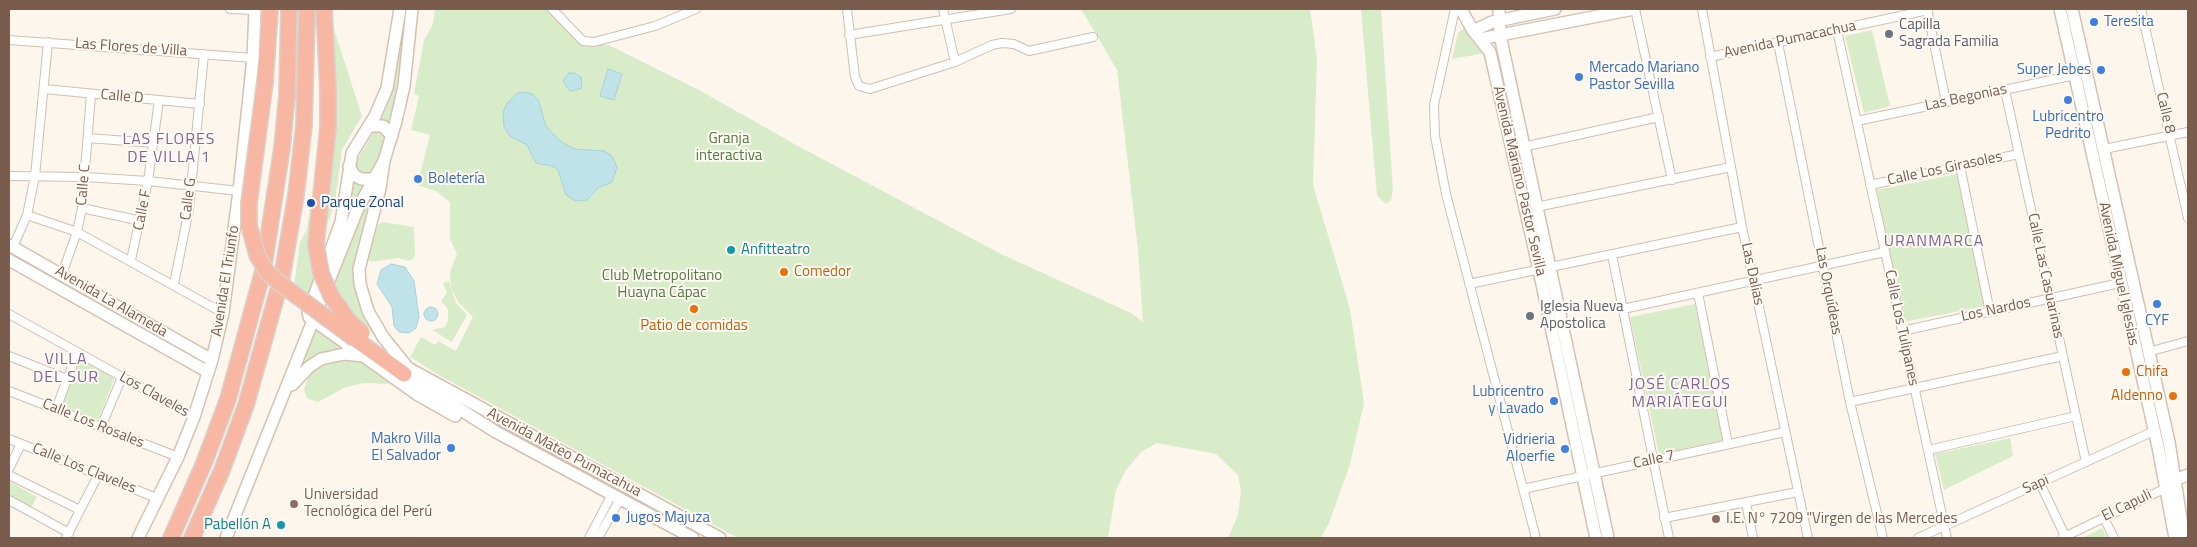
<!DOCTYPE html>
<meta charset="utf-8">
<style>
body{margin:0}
#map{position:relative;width:2197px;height:547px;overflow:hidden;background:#fdf6ec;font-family:"Titillium Web",sans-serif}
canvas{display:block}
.frame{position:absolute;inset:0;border:10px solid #7a5c4d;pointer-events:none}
</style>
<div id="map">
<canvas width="2197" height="547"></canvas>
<div class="frame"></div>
</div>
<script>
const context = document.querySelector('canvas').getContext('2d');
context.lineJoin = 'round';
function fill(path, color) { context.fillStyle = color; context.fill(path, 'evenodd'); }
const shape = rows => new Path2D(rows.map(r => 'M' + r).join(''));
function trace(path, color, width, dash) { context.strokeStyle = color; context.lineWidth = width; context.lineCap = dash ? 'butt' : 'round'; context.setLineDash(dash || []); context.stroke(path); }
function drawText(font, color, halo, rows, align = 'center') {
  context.font = font + ' "Titillium Web",sans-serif'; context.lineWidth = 4; context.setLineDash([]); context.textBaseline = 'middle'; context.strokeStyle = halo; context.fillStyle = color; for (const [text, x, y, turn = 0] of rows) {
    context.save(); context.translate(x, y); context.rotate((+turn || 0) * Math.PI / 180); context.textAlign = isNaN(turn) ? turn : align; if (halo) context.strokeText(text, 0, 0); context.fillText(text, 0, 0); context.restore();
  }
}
fill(shape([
 [404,9,407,9,399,86,391,124,381,120,390,98],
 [435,9,547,9,578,39,611,46,699,90,798,146,1001,254,1131,313,1143,322,1138,250,1117,70,1081,9,1310,9,1317,59,1313,185,1350,309,1364,403,1350,464,1329,523,1321,538,1228,538,1238,515,1241,491,1238,475,1216,454,1157,443,1141,452,1126,470,1116,490,1108,538,738,538,437,374,410,357,421,337,435,345,438,341,456,351,473,317,458,302,451,287,450,272,457,254,450,239,450,202,436,191,417,185,430,135,411,130,419,96,414,94,424,40,433,24],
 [1361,9,1381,9,1393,190,1391,200,1386,204,1377,196],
 [332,23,362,116,342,150,335,202,330,218,321,235],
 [1463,29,1467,30,1485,53,1452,59,1458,33],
 [1872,30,1890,106,1864,113,1845,36],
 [374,132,382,132,386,137,384,149,372,172,363,175,358,172,355,163],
 [1958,174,1985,306,1904,322,1877,190],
 [352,178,369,184,349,223,345,221],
 [368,200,371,202,356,263,377,338,337,298,333,280,354,224],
 [310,209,314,209,317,276,308,299,294,286,300,242,307,229],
 [383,222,414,227,415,256,413,259,409,261,398,258,370,262,368,258,378,225],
 [9,249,205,361,204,363,201,365,9,258],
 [449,281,456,303,467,315,452,342,432,330,445,327,448,320,448,309,441,301,447,293,443,283],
 [1695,304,1724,440,1659,454,1630,317],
 [316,328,348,349,329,351,318,355,301,369],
 [80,358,115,377,98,420,61,405],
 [340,359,351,359,366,363,394,384,364,383,346,387,318,402,307,398,304,389,309,376,317,368],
 [2010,438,2013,456,1944,490,1935,454],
 [9,481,37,497,31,508,9,496],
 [2102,528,2107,538,2082,538]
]), '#d8ecc9');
const water = shape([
 [608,69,622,74,614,100,600,96,608,69],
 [569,73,574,73,581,77,582,88,572,91,569,90,563,81,569,73],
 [526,92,534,95,539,101,545,124,553,134,563,143,575,149,604,151,612,156,617,167,612,182,598,188,587,200,576,201,566,195,558,170,552,166,536,163,527,145,510,136,504,127,503,113,507,103,518,93,526,92],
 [391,264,405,267,414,281,419,317,416,328,409,333,399,332,394,326,392,307,377,284,381,270,391,264],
 '424 314a7 7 0 1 1 14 0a7 7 0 1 1-14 0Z'
]);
fill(water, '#bfe3e8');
trace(water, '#a5d3da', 1);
const street = shape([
 [230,9,255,10],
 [552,9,583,41,594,42,655,26,696,9],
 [847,9,855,77,859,86,870,89,955,62,992,45,1002,43,1014,44,1029,51,1093,37],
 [943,9,955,62],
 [1455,9,1434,105,1435,136,1446,194,1536,538],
 [1635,9,1672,180],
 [1702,9,1742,227,1808,538],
 [1927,9,1946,102],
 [2141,9,2188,218],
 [1837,30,1947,538],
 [849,35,1011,9],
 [9,40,253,58],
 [1778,43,1850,402,1883,538],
 [1710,57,1928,10],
 [44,89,200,104],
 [2005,90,2086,462],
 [1857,121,2075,75],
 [88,138,154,143],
 [1523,147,1659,117],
 [2104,149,2188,132],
 [1960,166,1990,312],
 [9,176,85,177,148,181,239,191],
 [1870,185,2019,154],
 [1536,207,1731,167],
 [82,208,141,221],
 [27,215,77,232,223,313],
 [13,247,27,215,35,176,48,42],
 [1612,255,1669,538],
 [131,260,148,181,159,100],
 [62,274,77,232,82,208,91,94],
 [174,284,189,209,204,54],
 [1469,284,1742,227],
 [1698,293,1728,444],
 [1623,309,1885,252],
 [9,314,194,417],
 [1902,331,2120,283],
 [2148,352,2188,341],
 [9,356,67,379],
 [9,391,178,457],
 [1850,402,2063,356],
 [56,409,77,353],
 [101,427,122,377],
 [9,439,159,499],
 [1928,450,2076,416],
 [9,469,21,444],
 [9,475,80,510],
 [2040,483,2065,536],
 [1523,489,1785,432],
 [9,500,69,533],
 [1746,503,1753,538],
 [1664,518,1798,492],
 [2104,518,2114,538],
 [66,538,98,475],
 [589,538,612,494],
 [598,538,620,499],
 [1918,538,2154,431],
 [2062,538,2166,488]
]);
const secondary = shape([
 [1461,9,1472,29,1490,52,1539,270,1596,538],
 [1499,9,1500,35,1608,538],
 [2060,9,2158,447,2175,538],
 [2072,9,2169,442,2184,538],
 [1473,31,1492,22,1555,9],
 [1480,39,1634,9],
 [370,126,383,126,392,136],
 [384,161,380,188,359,269,360,284,368,311,383,337,408,368,720,538],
 [349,166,354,175,361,179,373,179],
 [9,245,212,360],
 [9,260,208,372],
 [308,313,341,222,352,153,375,116,387,88,400,9],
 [309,317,418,395,455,416],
 [404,374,496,432,693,538],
 [292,385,309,367,321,359,344,354,363,356],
 [2169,485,2174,480,2188,475],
 [138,538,178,457,194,417,212,360,223,313,239,191,253,58,255,9],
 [226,538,358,208,384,161,396,121,404,86,412,9]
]);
const highway = shape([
 [324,9,328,89],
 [265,82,270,9],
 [355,339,404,374],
 [171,538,204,463,228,399,263,271,282,148,287,95,289,9],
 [192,538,222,470,246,405,282,276,296,195,304,125,307,9]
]);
trace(street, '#d1beb0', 10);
trace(secondary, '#d6c0b0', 14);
trace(highway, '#dad1cd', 18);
trace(street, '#fff', 8);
trace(secondary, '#fff', 11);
trace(highway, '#f7b7a3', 15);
const highwayBridge = shape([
 [265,82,249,203,249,225,257,255,267,272,278,282,355,339],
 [328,89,328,128,316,244,321,273,331,296,348,320,362,333]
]);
trace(highwayBridge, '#dad1cd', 18, []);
trace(highwayBridge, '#f7b7a3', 15);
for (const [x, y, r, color] of [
 [2094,22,5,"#3f7fe0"],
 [1889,34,5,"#6b7280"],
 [2101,70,5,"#3f7fe0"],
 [1579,77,5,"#3f7fe0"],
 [2068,100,5,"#3f7fe0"],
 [418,179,5,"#3f7fe0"],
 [311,203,5,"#1a4fb4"],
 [731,250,5,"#0f9aa8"],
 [784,272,5,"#e8710a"],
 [2157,304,5,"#3f7fe0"],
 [694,309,5,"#e8710a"],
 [1530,316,5,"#6b7280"],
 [2126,372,5,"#e8710a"],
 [2173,396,5,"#e8710a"],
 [1554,401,5,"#3f7fe0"],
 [451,448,5,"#3f7fe0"],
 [1565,449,5,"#3f7fe0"],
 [294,504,5,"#8d6e63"],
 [616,518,5,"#3f7fe0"],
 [1716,519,5,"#8d6e63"],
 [281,525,5,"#0f9aa8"]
]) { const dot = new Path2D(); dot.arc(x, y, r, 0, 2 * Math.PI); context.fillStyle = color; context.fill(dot); trace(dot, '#fffaf3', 2); }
drawText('15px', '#366cbe', '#fffaf3', [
 ["Teresita",2104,22],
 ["Mercado Mariano",1589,68],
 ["Pastor Sevilla",1589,85],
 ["Super Jebes",2091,70,"right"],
 ["Lubricentro",2068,117,"center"],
 ["Pedrito",2068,134,"center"],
 ["Boletería",428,179],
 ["CYF",2157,321,"center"],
 ["Lubricentro",1544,392,"right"],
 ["y Lavado",1544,409,"right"],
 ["Makro Villa",441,439,"right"],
 ["El Salvador",441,456,"right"],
 ["Vidrieria",1555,440,"right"],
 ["Aloerfie",1555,457,"right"],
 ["Jugos Majuza",626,518]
], 'left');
drawText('15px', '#5b616d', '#fffaf3', [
 ["Capilla",1899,25],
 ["Sagrada Familia",1899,42],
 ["Iglesia Nueva",1540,307],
 ["Apostolica",1540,324]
], 'left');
drawText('15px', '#7a5c4d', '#fffaf3', [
 ["Avenida Pumacachua",1790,40,-12],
 ["Las Flores de Villa",131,48,4],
 ["Calle D",122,97,5],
 ["Las Begonias",1966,98,-12],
 ["Calle 8",2165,113,77],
 ["Calle Los Girasoles",1945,169,-12],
 ["Avenida Mariano Pastor Sevilla",1519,181,77],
 ["Calle C",84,185,-85],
 ["Calle G",189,199,-83],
 ["Calle F",143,210,-79],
 ["Las Dalias",1752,274,78],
 ["Avenida Miguel Iglesias",2118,274,78],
 ["Calle Las Casuarinas",2045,276,78],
 ["Avenida El Triunfo",226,281,-81],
 ["Las Orquídeas",1828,291,79],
 ["Avenida La Alameda",111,302,30],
 ["Los Nardos",1996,310,-12],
 ["Calle Los Tulipanes",1901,328,78],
 ["Los Claveles",154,395,29],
 ["Calle Los Rosales",93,424,22],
 ["Avenida Mateo Pumacahua",564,453,28],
 ["Calle 7",1654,460,-12],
 ["Calle Los Claveles",84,469,22],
 ["Sapi",2036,485,-24],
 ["El Capuli",2127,506,-26]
]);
drawText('15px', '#537a41', '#fffaf3', [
 ["Granja",729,139],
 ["interactiva",729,156],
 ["Club Metropolitano",662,276],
 ["Huayna Cápac",662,293]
]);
drawText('15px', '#164399', '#fffaf3', [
 ["Parque Zonal",321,203]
], 'left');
drawText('15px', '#0d838f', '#fffaf3', [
 ["Anfitteatro",741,250],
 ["Pabellón A",271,525,"right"]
], 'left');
drawText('15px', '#c56008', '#fffaf3', [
 ["Comedor",794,272],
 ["Patio de comidas",694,326,"center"],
 ["Chifa",2136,372],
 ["Aldenno",2163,396,"right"]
], 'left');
drawText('15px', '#785e54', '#fffaf3', [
 ["Universidad",304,495],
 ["Tecnológica del Perú",304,512],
 ["I.E. N° 7209 \"Virgen de las Mercedes",1726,519]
], 'left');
context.letterSpacing = '1px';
drawText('16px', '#846695', '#fffaf3', [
 ["LAS FLORES",169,140],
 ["DE VILLA 1",169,158],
 ["URANMARCA",1934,242],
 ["VILLA",66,360],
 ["DEL SUR",66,378],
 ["JOSÉ CARLOS",1680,385],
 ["MARIÁTEGUI",1680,403]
]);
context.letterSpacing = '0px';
</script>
